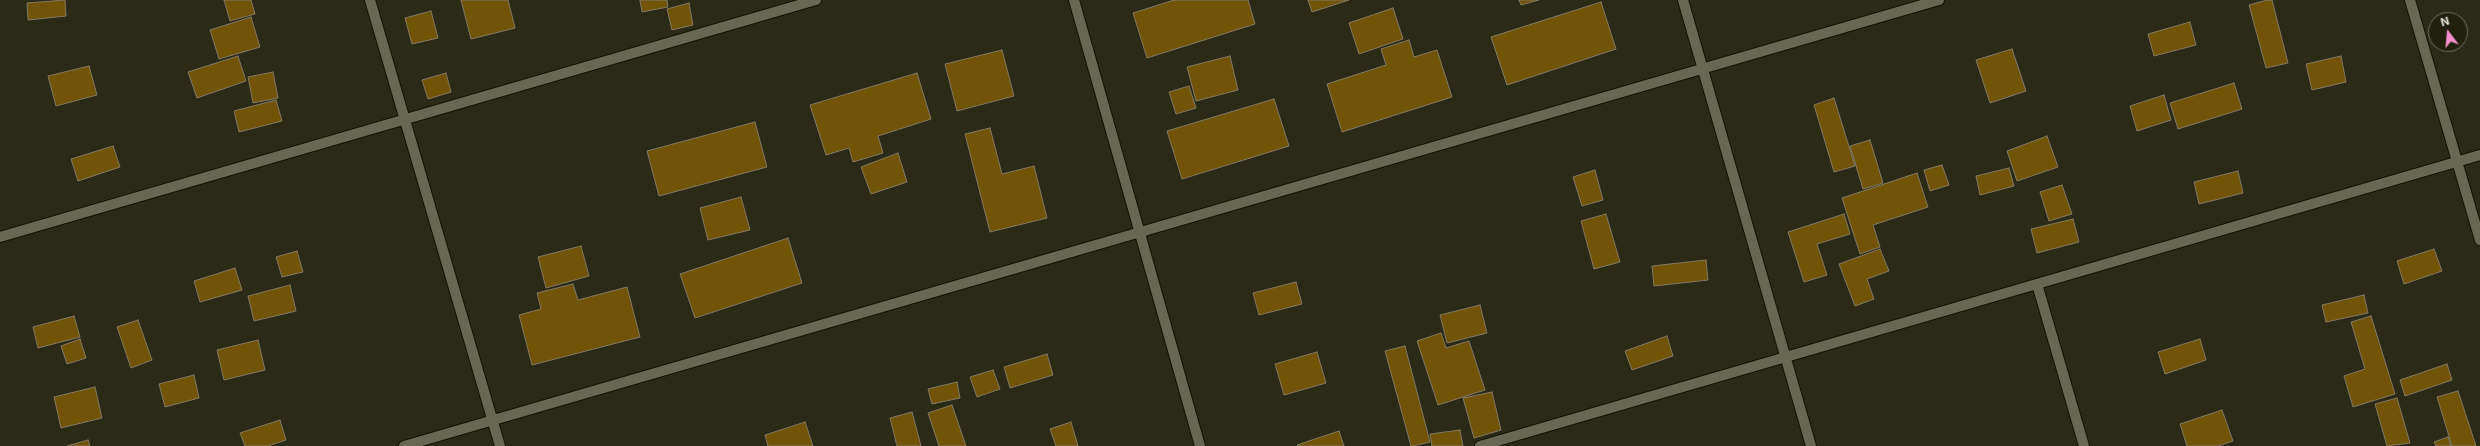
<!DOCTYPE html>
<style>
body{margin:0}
#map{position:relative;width:2480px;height:446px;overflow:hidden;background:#2a2a17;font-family:Inter,sans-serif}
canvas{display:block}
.north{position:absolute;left:2428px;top:12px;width:40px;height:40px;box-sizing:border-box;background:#20200d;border:1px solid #6e6e5e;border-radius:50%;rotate:344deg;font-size:11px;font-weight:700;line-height:16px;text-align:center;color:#e3e4d8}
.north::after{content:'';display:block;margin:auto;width:14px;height:18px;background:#f790cd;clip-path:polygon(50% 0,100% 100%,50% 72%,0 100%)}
</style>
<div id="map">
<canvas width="2480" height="446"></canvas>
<div class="north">N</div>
</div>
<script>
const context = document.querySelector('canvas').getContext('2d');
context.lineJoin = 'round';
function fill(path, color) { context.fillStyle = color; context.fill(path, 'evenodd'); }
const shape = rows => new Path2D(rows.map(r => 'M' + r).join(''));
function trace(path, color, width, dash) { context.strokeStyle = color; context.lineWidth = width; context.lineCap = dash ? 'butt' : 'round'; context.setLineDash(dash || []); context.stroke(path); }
const building = shape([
 [65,0,66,16,28,20,27,3,65,0],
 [224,0,251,0,255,14,230,21,224,0],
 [461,0,508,0,515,28,471,39,461,0],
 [640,0,667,0,668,7,642,12,640,0],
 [1174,0,1248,0,1255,24,1147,58,1133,13,1174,0],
 [1308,0,1349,0,1312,12,1308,0],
 [1519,0,1539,0,1521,5,1519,0],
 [2267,0,2272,0,2288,63,2266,68,2249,5,2267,0],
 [1601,2,1616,49,1507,85,1491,37,1601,2],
 [689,3,693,25,672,30,667,9,689,3],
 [1393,8,1403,39,1359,54,1349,23,1393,8],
 [431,11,438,38,412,44,405,18,431,11],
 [251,17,260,47,219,59,210,30,251,17],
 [2190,22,2196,45,2154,56,2148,34,2190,22],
 [1409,40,1414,57,1437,50,1452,97,1342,132,1327,84,1386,65,1381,49,1409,40],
 [2012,49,2026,91,1990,103,1976,60,2012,49],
 [1002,50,1014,96,957,111,945,64,1002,50],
 [238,56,246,81,197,98,188,72,238,56],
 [1230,56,1238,90,1196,101,1187,67,1230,56],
 [2341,56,2346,82,2312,90,2306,64,2341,56],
 [89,66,97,95,56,106,48,76,89,66],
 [273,72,278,98,253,103,248,77,273,72],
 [446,73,451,92,428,99,422,80,446,73],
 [917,73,931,119,878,136,883,153,853,162,849,148,826,155,810,105,917,73],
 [2234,83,2242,109,2178,129,2170,103,2234,83],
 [1189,86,1196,108,1176,114,1169,92,1189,86],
 [2164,95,2171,120,2137,131,2130,106,2164,95],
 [1834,98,1855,166,1834,172,1814,105,1834,98],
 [1274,99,1289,146,1182,179,1167,131,1274,99],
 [276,100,282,121,239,132,234,111,276,100],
 [755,122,767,167,659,196,647,151,755,122],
 [990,128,1002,174,1034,166,1047,218,990,232,965,134,990,128],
 [2047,136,2058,167,2017,181,2007,151,2047,136],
 [1870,140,1883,183,1863,189,1850,146,1870,140],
 [113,146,120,167,78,181,71,159,113,146],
 [898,153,907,182,871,194,861,167,898,153],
 [1942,165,1949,185,1930,191,1924,170,1942,165],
 [2009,168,2014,186,1980,195,1976,176,2009,168],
 [1595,170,1603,200,1582,206,1573,177,1595,170],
 [2238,171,2243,193,2199,204,2194,182,2238,171],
 [1917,173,1928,207,1873,225,1880,247,1860,254,1842,198,1917,173],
 [2062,185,2072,214,2049,221,2040,192,2062,185],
 [741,197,750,230,708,240,700,208,741,197],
 [1606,214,1620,262,1594,269,1581,221,1606,214],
 [1844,214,1850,234,1817,244,1827,275,1804,282,1788,232,1844,214],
 [2073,219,2079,242,2037,253,2031,229,2073,219],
 [788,238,802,283,695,318,680,274,788,238],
 [581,246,589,276,546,288,538,257,581,246],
 [1880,249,1889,271,1867,279,1874,299,1855,306,1839,264,1880,249],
 [2434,249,2442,271,2404,284,2397,261,2434,249],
 [297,251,303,272,282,277,276,257,297,251],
 [1706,260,1708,280,1654,286,1652,266,1706,260],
 [235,268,242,290,200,302,194,281,235,268],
 [1296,282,1302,304,1259,315,1253,293,1296,282],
 [573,284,578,300,627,287,640,337,532,365,519,315,541,309,537,293,573,284],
 [290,285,296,311,254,321,248,296,290,285],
 [2364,295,2368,313,2326,322,2322,305,2364,295],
 [1480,305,1487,333,1447,343,1440,315,1480,305],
 [74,316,80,337,38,348,33,327,74,316],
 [2371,316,2395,394,2353,407,2344,376,2365,369,2351,322,2371,316],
 [138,320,152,360,131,368,117,327,138,320],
 [1441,333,1446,348,1469,341,1485,390,1438,405,1417,341,1441,333],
 [1667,336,1673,356,1632,370,1625,351,1667,336],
 [80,339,86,358,67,364,61,346,80,339],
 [2200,339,2206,360,2165,374,2158,352,2200,339],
 [258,340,265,370,224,380,217,350,258,340],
 [1405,346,1430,442,1413,446,1411,446,1385,351,1405,346],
 [1317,352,1326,383,1284,395,1275,364,1317,352],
 [1047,354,1053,375,1010,388,1004,367,1047,354],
 [2447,364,2452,380,2405,396,2400,380,2447,364],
 [993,370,1000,389,977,397,970,377,993,370],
 [194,375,199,398,165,407,159,384,194,375],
 [957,382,960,398,932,404,928,389,957,382],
 [95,387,102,418,61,428,54,397,95,387],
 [2458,391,2476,446,2452,446,2437,397,2458,391],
 [1492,392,1501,430,1474,438,1463,398,1492,392],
 [2397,398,2410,443,2387,446,2375,404,2397,398],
 [952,405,966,446,939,446,928,413,952,405],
 [2222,410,2233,441,2218,446,2187,446,2180,424,2222,410],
 [912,412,921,446,897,446,890,418,912,412],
 [280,420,286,440,268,446,245,446,240,433,280,420],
 [805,422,813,446,768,446,765,435,805,422],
 [1071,422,1078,446,1056,446,1050,429,1071,422],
 [1460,430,1463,446,1432,446,1430,434,1460,430],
 [1339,431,1344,446,1298,446,1297,445,1339,431],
 [2448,437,2451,446,2436,446,2434,442,2448,437],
 [88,440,90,446,67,446,88,440]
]);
fill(building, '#715408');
trace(building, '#837964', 1);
const street = shape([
 [370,0,500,446],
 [1074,0,1200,446],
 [1683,0,1811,446],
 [2410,0,2480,240],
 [0,237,816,0],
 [2037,284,2084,446],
 [404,446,1939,0],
 [1480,446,2480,155]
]);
trace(street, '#121302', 12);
trace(street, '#676852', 10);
</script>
